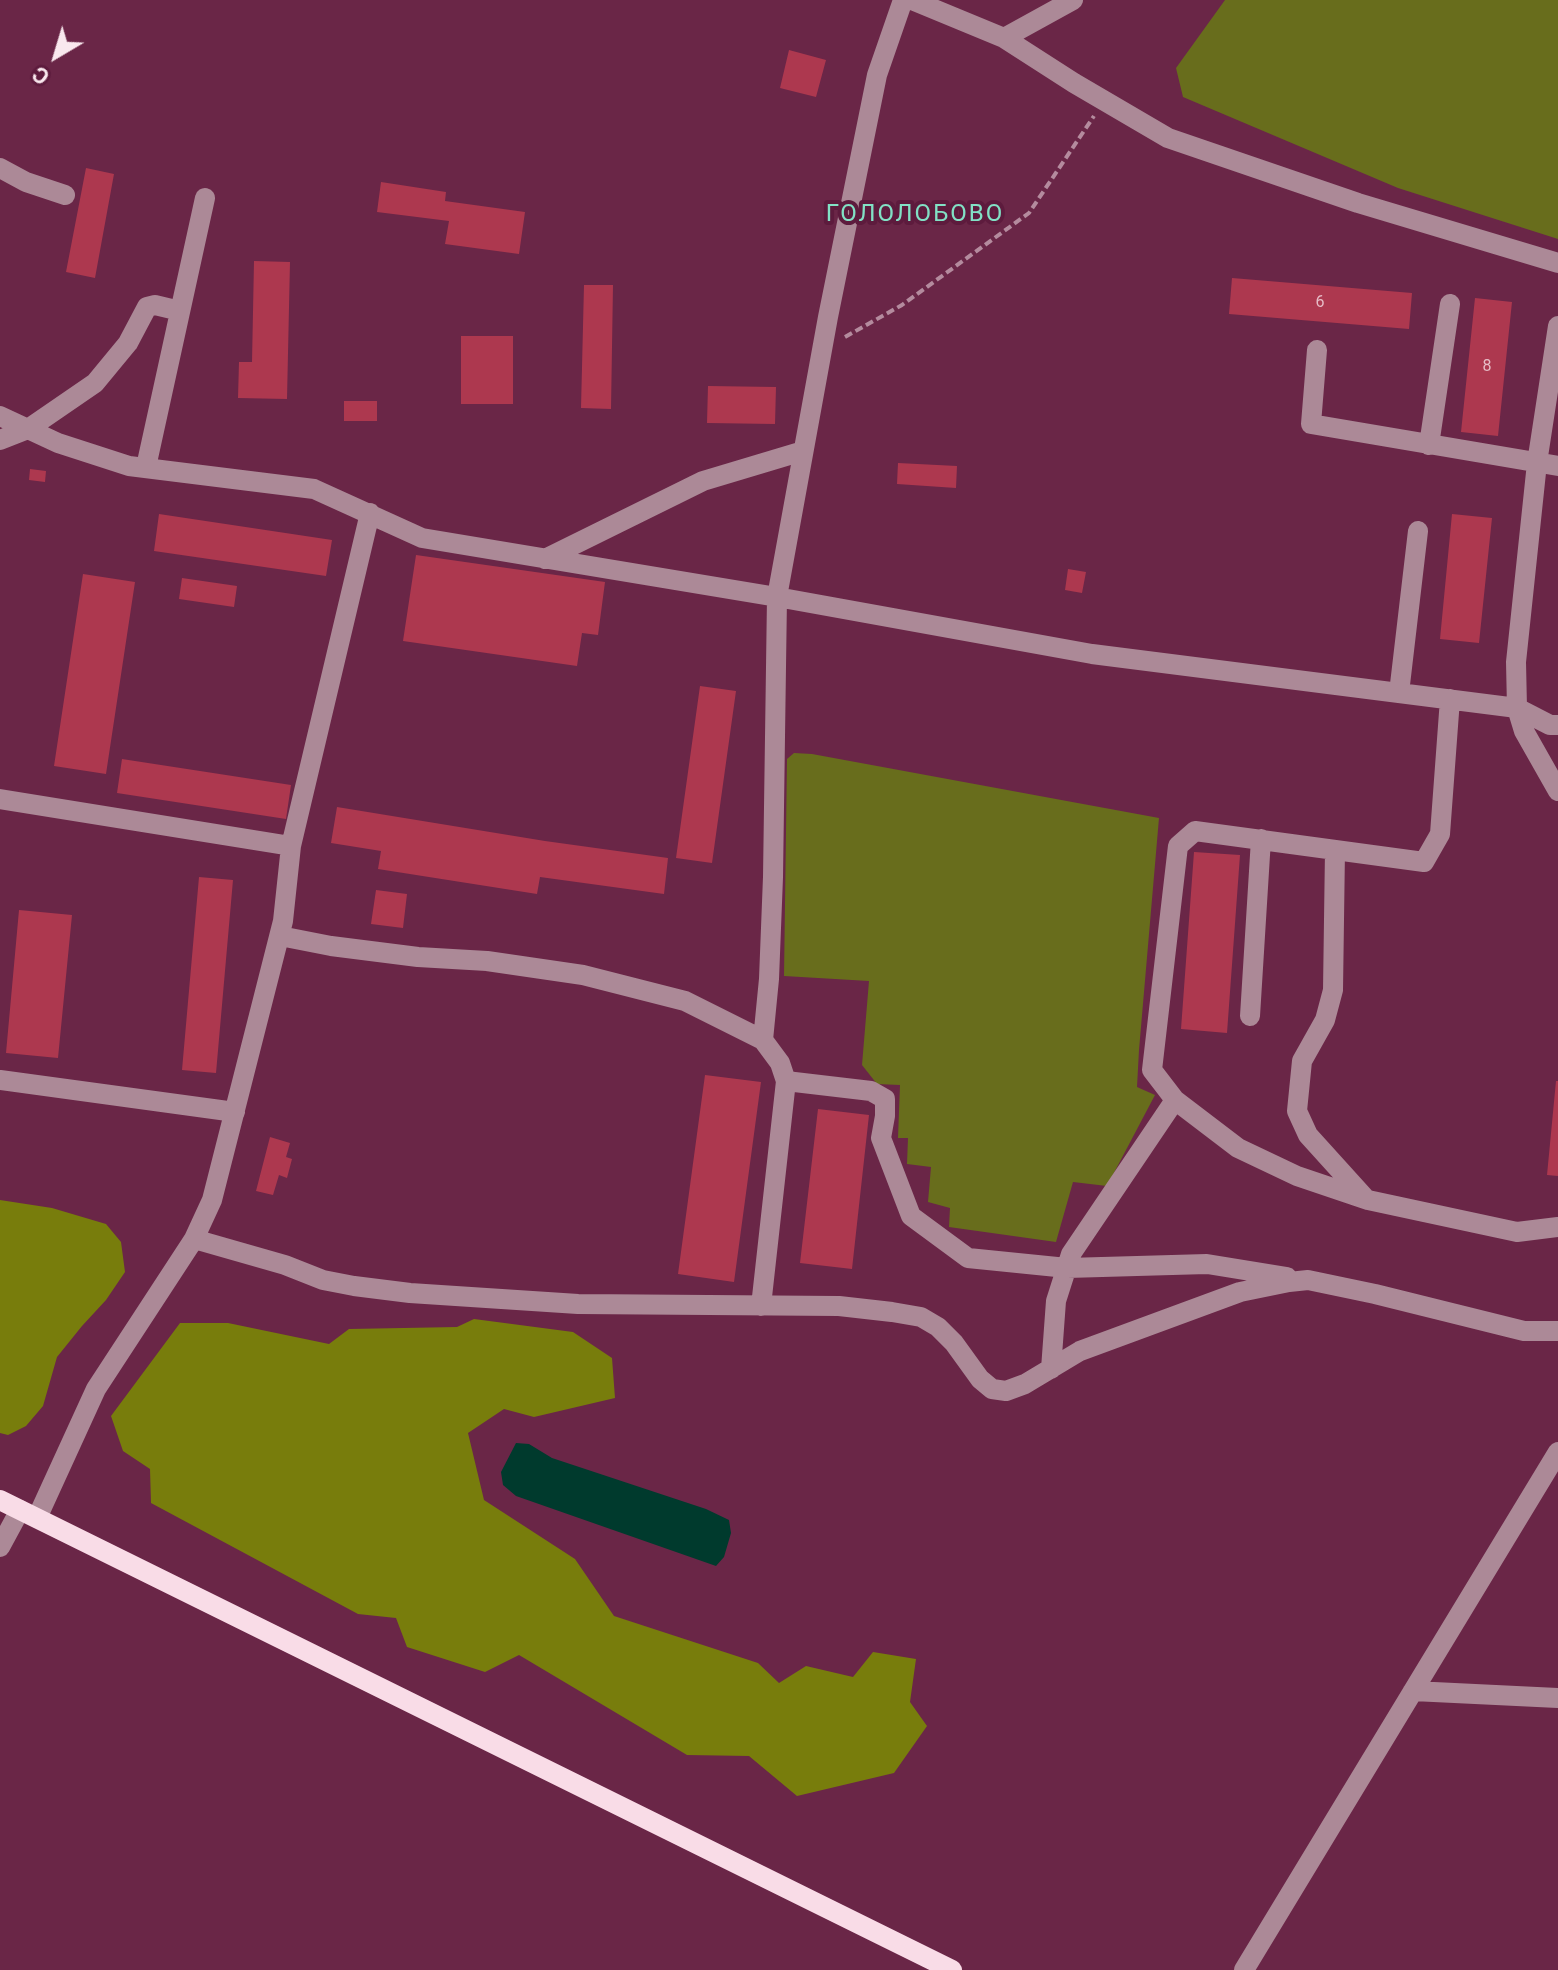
<!DOCTYPE html>
<meta charset="utf-8">
<style>
body{margin:0}
#map{position:relative;width:1558px;height:1970px;overflow:hidden;background:#6a2647;font-family:Roboto,sans-serif}
canvas{display:block}
.north{position:absolute;left:16px;top:16px;width:80px;height:80px;-webkit-text-stroke:6px #5d1b3d;paint-order:stroke;rotate:218deg;font-size:22px;font-weight:700;line-height:32px;text-align:center;color:#f9e8ee}
.north::after{content:'';display:block;margin:auto;width:28px;height:36px;background:#f9e8ee;clip-path:polygon(50% 0,100% 100%,50% 72%,0 100%)}
</style>
<div id="map">
<canvas width="1558" height="1970"></canvas>
<div class="north">С</div>
</div>
<script>
const context = document.querySelector('canvas').getContext('2d');
context.lineJoin = 'round';
function fill(path, color) { context.fillStyle = color; context.fill(path, 'evenodd'); }
const shape = rows => new Path2D(rows.map(r => 'M' + r).join(''));
function trace(path, color, width, dash) { context.strokeStyle = color; context.lineWidth = width; context.lineCap = dash ? 'butt' : 'round'; context.setLineDash(dash || []); context.stroke(path); }
function drawText(font, color, halo, rows, align = 'center') {
  context.font = font + ' Roboto,sans-serif'; context.lineWidth = 8; context.setLineDash([]); context.textBaseline = 'middle'; context.strokeStyle = halo; context.fillStyle = color; for (const [text, x, y, turn = 0] of rows) {
    context.save(); context.translate(x, y); context.rotate((+turn || 0) * Math.PI / 180); context.textAlign = isNaN(turn) ? turn : align; if (halo) context.strokeText(text, 0, 0); context.fillText(text, 0, 0); context.restore();
  }
}
fill(shape([
 [1225,0,1558,0,1558,239,1398,188,1183,97,1176,68],
 [794,753,812,754,1159,818,1139,1050,1137,1087,1155,1095,1107,1186,1073,1182,1056,1242,949,1227,950,1208,928,1202,931,1167,907,1164,908,1138,898,1138,900,1085,877,1084,862,1065,869,981,784,976,787,759]
]), '#686d1c');
fill(shape([
 [0,1200,52,1208,106,1224,121,1242,125,1272,106,1300,82,1326,57,1357,43,1406,26,1426,8,1435,0,1433],
 [474,1319,573,1332,612,1358,615,1398,534,1417,504,1409,468,1433,484,1500,575,1559,614,1616,758,1663,779,1683,806,1666,853,1677,873,1652,916,1659,910,1702,927,1726,894,1773,797,1796,749,1756,687,1755,519,1655,485,1672,407,1647,396,1618,358,1614,151,1503,150,1469,123,1451,111,1416,180,1323,228,1323,329,1344,349,1329,457,1327]
]), '#787d0c');
fill(shape([
 [516,1443,529,1444,552,1458,706,1509,729,1520,731,1533,724,1557,716,1566,516,1496,503,1485,501,1472]
]), '#003a2d');
fill(shape([
 [789,50,826,60,816,97,780,88],
 [86,168,114,174,95,278,66,272],
 [381,182,446,192,445,201,525,212,519,254,445,244,449,221,377,212],
 [254,261,290,262,287,399,238,398,239,362,252,362],
 [1232,278,1412,293,1409,329,1229,314],
 [584,285,613,285,611,409,581,408],
 [1475,298,1512,302,1498,436,1461,432],
 [461,336,513,336,513,404,461,404],
 [708,386,776,387,775,424,707,423],
 [344,401,377,401,377,421,344,421],
 [898,463,957,466,956,488,897,484],
 [30,469,46,471,45,482,29,480],
 [159,514,332,540,326,576,154,551],
 [1452,514,1492,518,1479,643,1440,639],
 [416,555,605,582,598,635,582,633,577,666,403,641],
 [1068,569,1086,572,1082,593,1065,590],
 [83,574,135,582,106,774,54,766],
 [182,578,237,586,234,607,179,599],
 [700,686,736,691,712,863,676,858],
 [122,759,291,785,286,819,117,793],
 [337,807,545,841,668,858,664,894,540,877,537,894,378,869,381,851,331,843],
 [1194,852,1240,855,1227,1033,1181,1029],
 [199,877,233,880,216,1073,182,1070],
 [376,890,407,894,403,928,371,924],
 [19,910,72,915,58,1058,6,1053],
 [705,1075,761,1082,734,1282,678,1274],
 [1556,1081,1558,1081,1558,1176,1547,1175],
 [818,1109,869,1115,852,1269,800,1263],
 [270,1137,290,1143,286,1157,292,1159,287,1178,279,1175,273,1195,256,1191]
]), '#ad384f');
trace(shape([
 [845,337,902,305,1029,213,1094,116]
]), '#b48b9e', 4, [8, 4]);
trace(shape([
 [912,0,1004,38,1073,0],
 [1004,38,1074,83,1168,138,1358,203,1558,263],
 [0,168,26,182,65,195],
 [1558,326,1537,463,1516,662,1517,708,1524,731,1558,791],
 [1317,350,1311,424,1558,466],
 [0,416,58,443,129,466,314,489,422,538,777,597,1092,654,1517,708,1550,725,1558,725],
 [0,440,28,429,95,383,128,343,147,307,155,305,180,311],
 [1429,445,1450,304],
 [146,467,205,198],
 [545,559,703,481,803,451],
 [1399,693,1418,531],
 [1450,699,1440,834,1424,862,1195,831,1178,846,1152,1070,1175,1100,1238,1148,1297,1176,1368,1200,1517,1232,1558,1227],
 [0,799,291,846],
 [1335,850,1333,990,1325,1020,1302,1061,1297,1111,1308,1135,1365,1198],
 [280,936,331,946,418,957,487,961,583,975,685,1001,763,1040,780,1063,786,1081,761,1306],
 [1250,1016,1261,839],
 [763,1040,769,979,773,877,777,597,828,317,877,75,903,0],
 [0,1080,235,1112],
 [786,1081,871,1091,885,1099,885,1116,881,1138,911,1216,968,1258,1067,1268,1207,1264,1287,1277],
 [194,1239,285,1265,323,1280,354,1286,410,1293,578,1304,839,1306,892,1312,921,1317,938,1327,954,1343,980,1379,992,1389,1006,1391,1025,1384,1080,1351,1240,1292,1289,1282,1308,1280,1375,1294,1524,1331,1558,1331],
 [1051,1369,1056,1301,1071,1254,1175,1100],
 [37,1518,96,1389,194,1239,212,1200,283,921,291,846,370,513],
 [0,1547,20,1510],
 [1413,1691,1558,1698],
 [1244,1970,1558,1452]
]), '#ac8997', 20);
trace(shape([
 [0,1500,952,1970]
]), '#f9dce7', 20);
drawText('16px', '#e6bcc6', null, [
 ["6",1320,303],
 ["8",1487,367]
]);
context.letterSpacing = '2px';
drawText('24px', '#82e1c5', '#5d1b3d', [
 ["ГОЛОЛОБОВО",915,215]
]);
context.letterSpacing = '0px';
</script>
